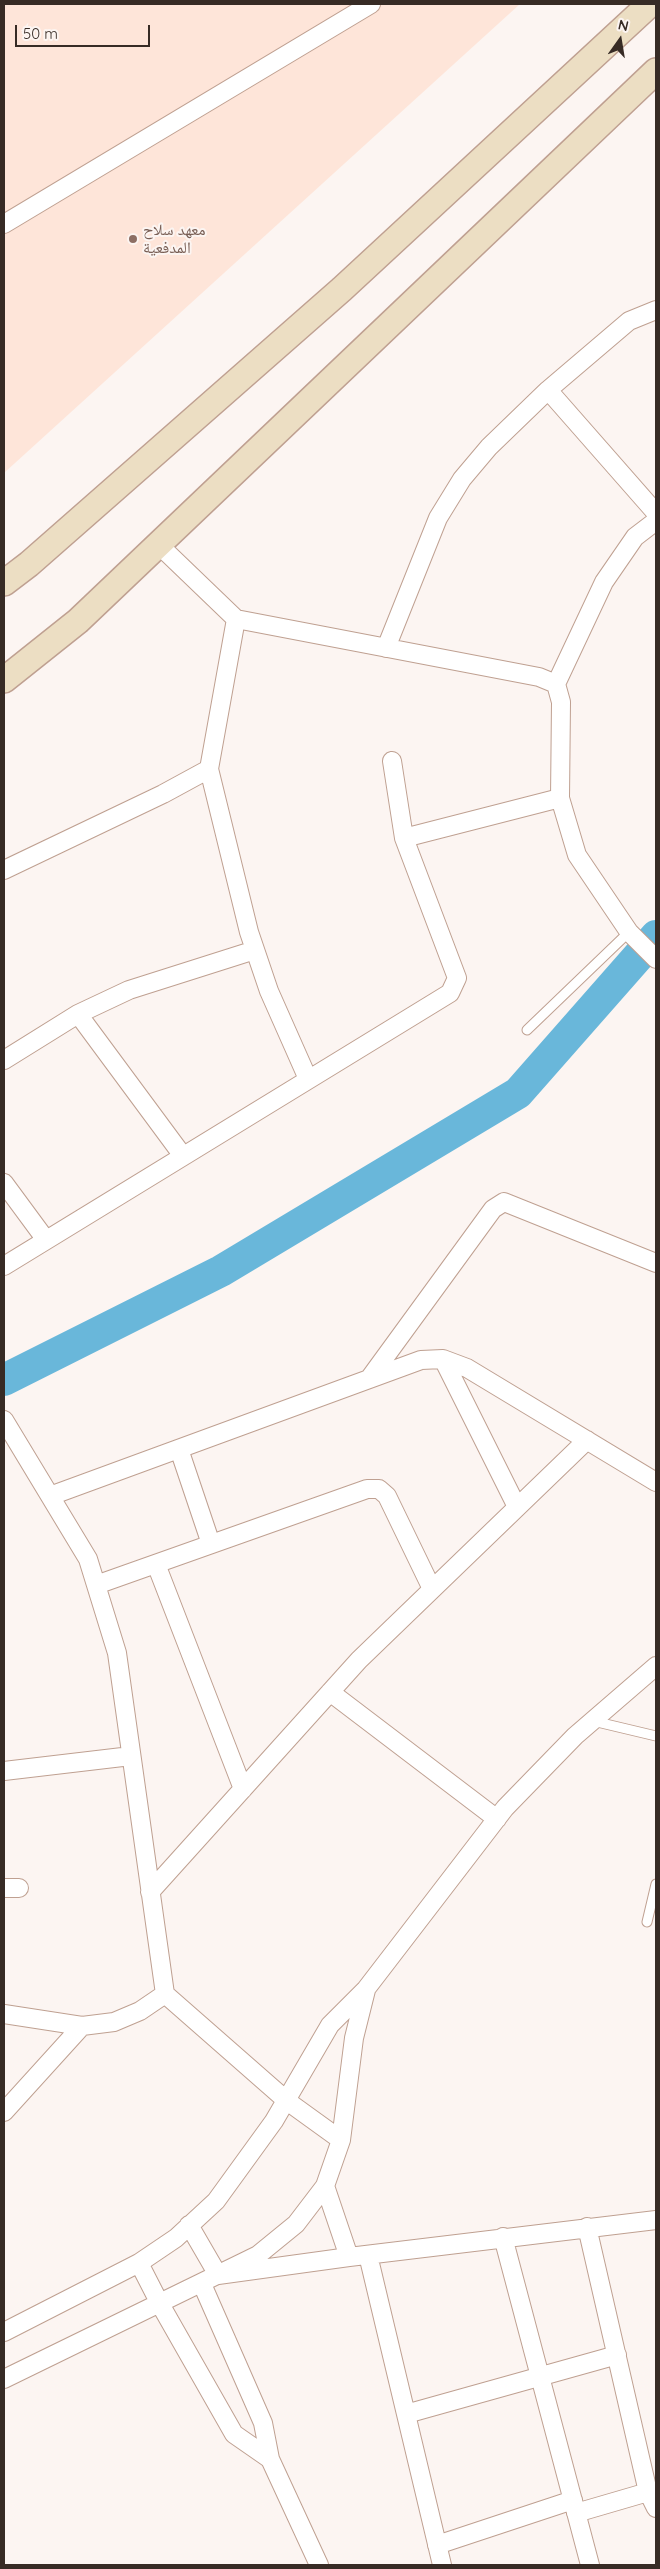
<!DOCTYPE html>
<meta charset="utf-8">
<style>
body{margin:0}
#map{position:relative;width:660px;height:2569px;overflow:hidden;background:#fcf5f2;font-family:Quicksand,sans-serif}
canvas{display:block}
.frame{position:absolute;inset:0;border:5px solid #372b25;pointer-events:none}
.north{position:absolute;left:595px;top:15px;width:50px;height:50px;-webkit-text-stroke:4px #fcf5f2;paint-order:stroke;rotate:13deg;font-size:14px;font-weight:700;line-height:20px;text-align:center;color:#372b25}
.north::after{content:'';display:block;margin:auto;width:18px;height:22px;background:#372b25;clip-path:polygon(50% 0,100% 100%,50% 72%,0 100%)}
.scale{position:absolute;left:15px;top:25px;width:135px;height:22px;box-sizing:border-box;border:2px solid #372b25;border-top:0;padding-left:6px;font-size:15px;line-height:18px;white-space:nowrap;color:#372b25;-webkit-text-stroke:4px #fcf5f2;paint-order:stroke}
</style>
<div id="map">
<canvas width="660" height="2569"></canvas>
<div class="frame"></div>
<div class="north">N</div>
<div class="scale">50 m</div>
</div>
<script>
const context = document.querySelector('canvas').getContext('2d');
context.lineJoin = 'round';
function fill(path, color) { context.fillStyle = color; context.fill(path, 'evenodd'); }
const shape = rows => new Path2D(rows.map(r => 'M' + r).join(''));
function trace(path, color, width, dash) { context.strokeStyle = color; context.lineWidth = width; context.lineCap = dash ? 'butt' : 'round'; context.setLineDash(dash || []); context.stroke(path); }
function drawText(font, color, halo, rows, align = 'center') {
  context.font = font + ' Quicksand,"Noto Naskh Arabic",sans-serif'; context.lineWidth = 4; context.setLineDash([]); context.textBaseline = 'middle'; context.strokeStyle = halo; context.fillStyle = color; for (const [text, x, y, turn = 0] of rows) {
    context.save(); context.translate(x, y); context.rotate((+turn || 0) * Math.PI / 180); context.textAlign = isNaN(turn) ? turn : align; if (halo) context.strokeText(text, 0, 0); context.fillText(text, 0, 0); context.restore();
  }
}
fill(shape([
 [4,4,520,4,4,473]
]), '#fee5d9');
trace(shape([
 [4,1380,221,1271,518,1093,656,936]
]), '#69b7da', 32);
const lane = shape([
 [527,1030,629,932],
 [593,1721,656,1736],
 [647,1922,656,1884]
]);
const street = shape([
 [4,224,371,4],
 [548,390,656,513],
 [158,544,236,619,539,677,556,684,561,702,560,798,577,855,629,932,656,959],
 [386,648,438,518,462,479,489,447,548,390,629,321,656,310],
 [556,684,604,582,635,537,656,521],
 [209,769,249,932,269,991,308,1079],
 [404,838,560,798],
 [4,870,163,794,209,769,236,619],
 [78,1014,183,1156],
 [4,1060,78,1014,129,990,255,950],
 [4,1183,46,1240],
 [4,1266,450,993,457,978,404,838,392,761],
 [443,1359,517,1507],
 [369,1379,493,1209,504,1202,656,1263],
 [4,1420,88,1559,117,1653,165,1994,287,2101,341,2140],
 [179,1449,211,1544],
 [50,1496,421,1360,443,1359,467,1368,656,1482],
 [156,1564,243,1789],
 [96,1585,367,1489,379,1489,387,1496,432,1589],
 [330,1692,497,1819],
 [4,1771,131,1756],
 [4,1888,19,1888],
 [150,1892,359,1660,587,1440],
 [4,2014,82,2026,114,2022,140,2011,165,1994],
 [4,2112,82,2026],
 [325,2186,349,2257],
 [189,2225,218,2275,349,2257,656,2220],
 [587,2227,648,2492,656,2508],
 [503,2237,590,2565],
 [368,2255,442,2565],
 [139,2263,160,2304,234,2434,270,2459],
 [202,2284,263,2423,270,2459,319,2565],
 [4,2332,139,2263,176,2238,216,2201,274,2121,330,2025,366,1989,505,1808,575,1736,656,1666],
 [4,2379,258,2255,296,2224,325,2186,341,2140,354,2038,366,1990],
 [406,2414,617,2355],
 [576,2513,648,2492],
 [437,2545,573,2500]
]);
const secondary = shape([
 [4,583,29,564,342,289,650,4],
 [4,680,78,621,656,71]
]);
trace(lane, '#bfa091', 11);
trace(street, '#bfa091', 20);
trace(secondary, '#bfa091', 28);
trace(lane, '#fff', 9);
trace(street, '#fff', 18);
trace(secondary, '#ecdec3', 25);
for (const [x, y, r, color] of [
 [133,239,5,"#8d6e63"]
]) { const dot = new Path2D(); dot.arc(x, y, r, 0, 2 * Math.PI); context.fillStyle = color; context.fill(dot); trace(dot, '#fcf5f2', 2); }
drawText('16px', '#785e54', '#fcf5f2', [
 ["معهد سلاح",143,230],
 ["المدفعية",143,248]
], 'left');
</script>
